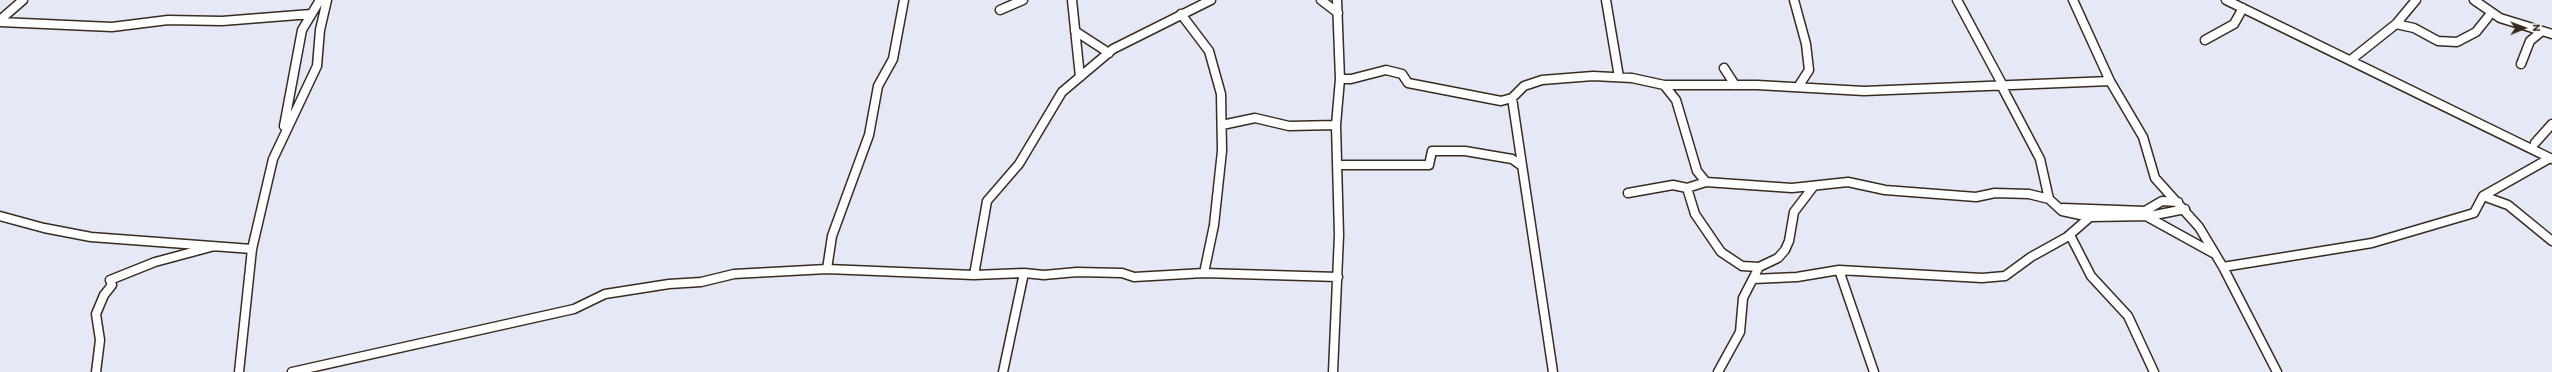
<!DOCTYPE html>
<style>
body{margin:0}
#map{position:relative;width:2552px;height:372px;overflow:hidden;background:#e4e8f7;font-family:Itim,sans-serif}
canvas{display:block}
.north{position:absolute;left:2504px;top:8px;width:40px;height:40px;-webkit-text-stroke:3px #fff;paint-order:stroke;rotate:89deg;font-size:11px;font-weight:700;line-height:16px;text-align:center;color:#3b2a1e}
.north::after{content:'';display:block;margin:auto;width:14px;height:18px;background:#3b2a1e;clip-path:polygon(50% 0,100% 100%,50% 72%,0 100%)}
</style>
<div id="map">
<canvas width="2552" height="372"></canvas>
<div class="north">N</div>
</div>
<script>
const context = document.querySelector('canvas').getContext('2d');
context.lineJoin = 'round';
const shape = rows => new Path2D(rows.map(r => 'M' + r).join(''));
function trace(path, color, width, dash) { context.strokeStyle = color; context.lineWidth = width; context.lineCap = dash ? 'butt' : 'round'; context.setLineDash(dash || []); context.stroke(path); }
const street = shape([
 [1072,0,1080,77],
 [1321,0,1338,13],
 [1606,0,1619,77],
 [1794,0,1806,44,1809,70,1800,84],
 [1957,0,2001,82],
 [2073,0,2110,81,2143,137,2155,178,2199,227,2223,267,2277,372],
 [2226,0,2552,159],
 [2474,0,2500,18,2552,34],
 [1000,10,1023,0],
 [1181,14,1209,51,1221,94,1222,151,1214,225,1204,273],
 [0,20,23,0],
 [0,22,112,27,168,20,222,21,311,14],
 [2396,24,2416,0],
 [1075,31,1109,53],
 [2205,40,2234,24,2243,8],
 [2352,59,2396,24,2414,28,2438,41,2457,42,2476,32,2488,17],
 [2521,64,2530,41,2542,31],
 [1724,68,1735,85],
 [1340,79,1351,79,1386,70,1402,74,1408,83,1501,101,1512,98,1524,86,1542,80,1593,76,1632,78,1664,85,1757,85,1864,91,2110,81],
 [1664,85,1676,100,1697,171,1706,182,1792,188,1848,182,1885,190,1976,197,1995,193,2029,194,2049,199,2062,211,2090,217,2150,216,2185,209],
 [2001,85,2040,159,2049,199],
 [1512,98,1553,372],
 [1222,125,1255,118,1289,126,1336,125],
 [284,126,302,30,320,0],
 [2535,143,2552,124],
 [1338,165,1429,165,1432,151,1465,151,1512,159,1522,166],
 [1687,188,1695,214,1721,252,1742,266,1759,267],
 [1628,193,1673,185,1687,188,1706,182],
 [2483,196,2508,205,2552,241],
 [2063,208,2145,211,2162,201,2178,202],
 [0,216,44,228,91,237,252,249],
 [2146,216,2213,253],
 [2070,235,2091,276,2128,316,2154,372],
 [2223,267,2372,243,2474,213,2483,196,2550,158],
 [827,269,832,236,869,135,878,86,893,59,904,0],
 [1839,270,1874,372],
 [974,275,987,201,1019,164,1062,92,1113,49,1211,0],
 [1753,279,1797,277,1839,270,1982,278,2005,276,2031,257,2067,237,2090,217],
 [96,372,100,340,96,314,104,295,112,285,110,280,155,262,211,247],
 [239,372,252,249,273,159,317,66,320,30,327,0],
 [292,372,574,309,605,294,669,284,701,282,734,274,827,269,974,275,1024,273,1044,275,1077,272,1122,273,1134,277,1204,273,1338,277],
 [1003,372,1024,273],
 [1333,372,1339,235,1336,125,1340,79,1337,0],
 [1718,372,1740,332,1743,298,1759,267,1778,258,1785,250,1789,241,1794,212,1813,187]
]);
trace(street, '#3b2a1e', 11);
trace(street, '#fff', 8);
</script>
